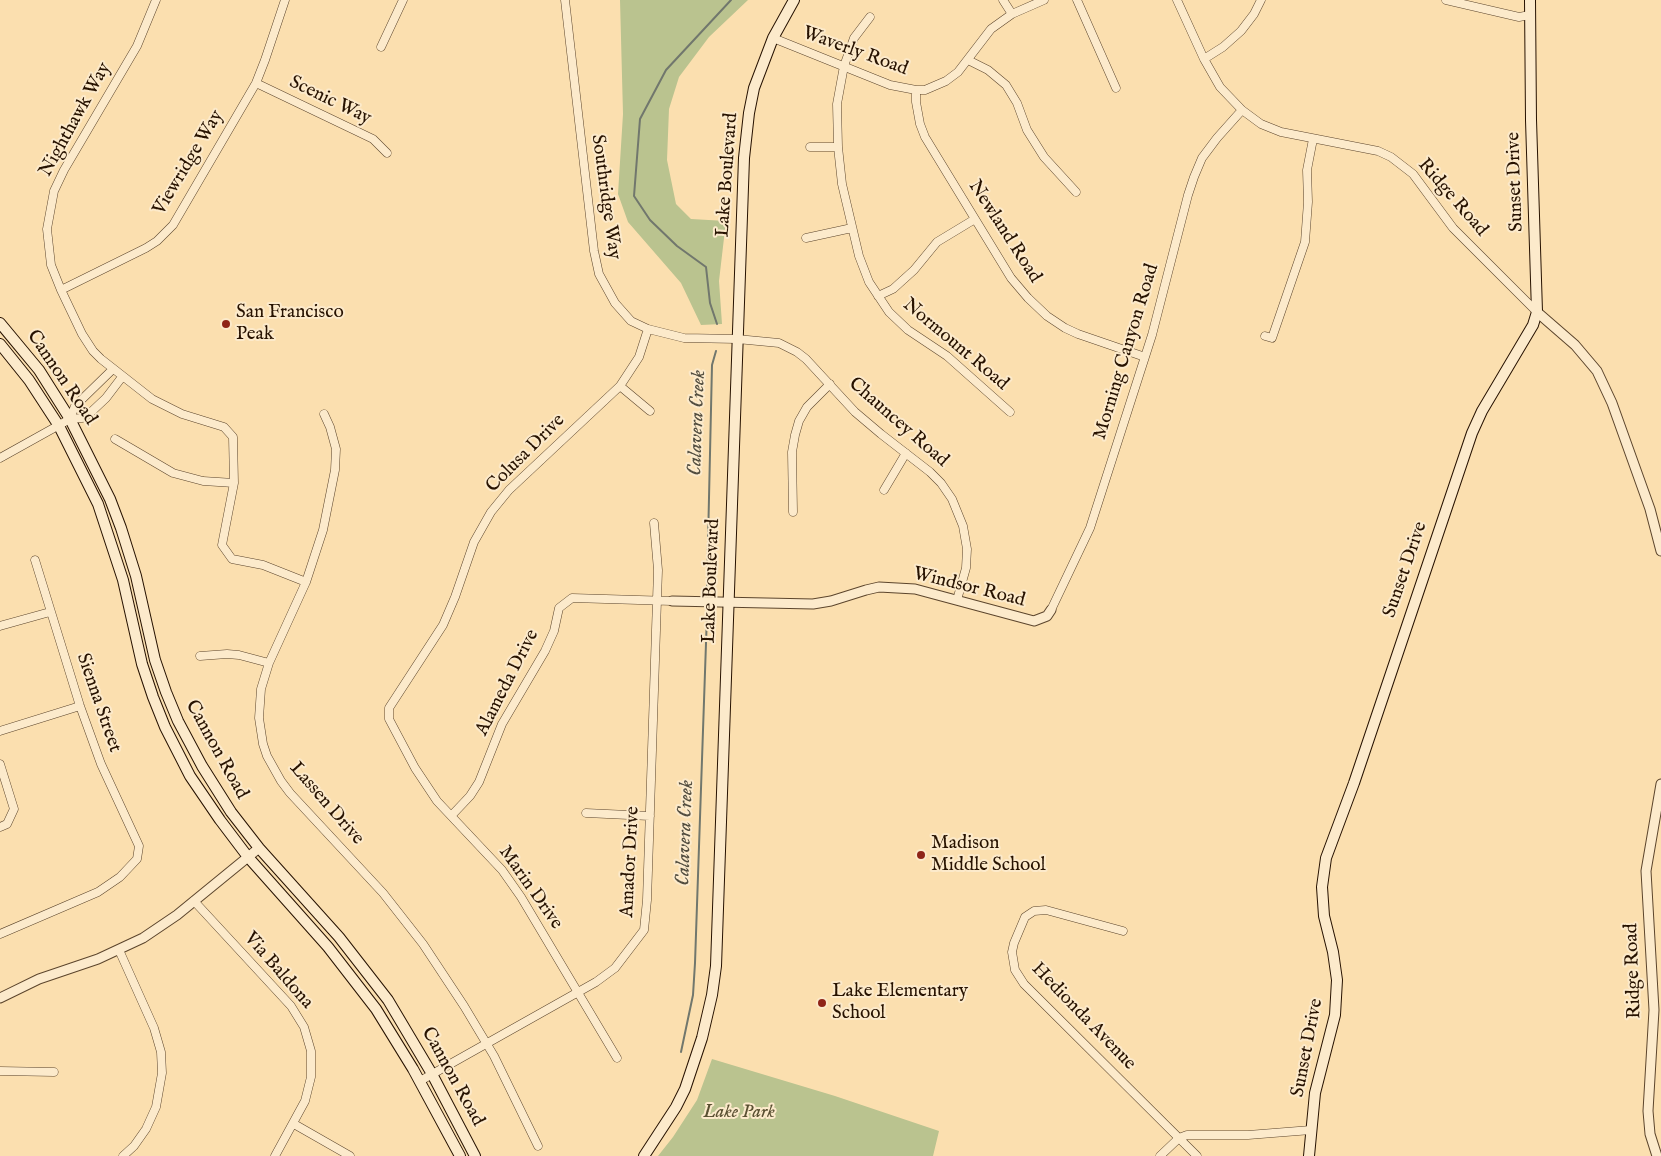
<!DOCTYPE html>
<style>
body{margin:0}
canvas{display:block;background:#fbdfaf}
</style>
<canvas width="1661" height="1156"></canvas>
<script>
const context = document.querySelector('canvas').getContext('2d');
context.lineJoin = 'round';
function fill(path, color) { context.fillStyle = color; context.fill(path, 'evenodd'); }
const shape = rows => new Path2D(rows.map(r => 'M' + r).join(''));
function trace(path, color, width, dash) { context.strokeStyle = color; context.lineWidth = width; context.lineCap = dash ? 'butt' : 'round'; context.setLineDash(dash || []); context.stroke(path); }
function drawText(font, color, halo, rows, align = 'center') {
  context.font = font + ' "IM FELL English",serif'; context.lineWidth = 4; context.setLineDash([]); context.textBaseline = 'middle'; context.strokeStyle = halo; context.fillStyle = color; for (const [text, x, y, turn = 0] of rows) {
    context.save(); context.translate(x, y); context.rotate((+turn || 0) * Math.PI / 180); context.textAlign = isNaN(turn) ? turn : align; if (halo) context.strokeText(text, 0, 0); context.fillText(text, 0, 0); context.restore();
  }
}
fill(shape([
 [620,0,748,0,709,37,679,77,669,109,667,160,676,204,691,219,726,221,719,281,722,324,701,325,681,283,628,222,618,194,623,114],
 [712,1059,835,1096,939,1131,933,1156,658,1156,673,1137,697,1100]
]), '#bac38f');
trace(shape([
 [717,324,710,303,706,267,677,246,650,220,634,196,640,119,666,70,731,0],
 [707,586,712,365,716,351],
 [681,1052,693,995,695,963,707,614]
]), '#71776d', 2);
const minor = shape([
 [156,0,137,46,64,170,54,191,47,229,51,265,61,290,82,334,93,351,101,359,152,399,182,414,224,427,233,437,234,483,222,545,232,559,263,565,306,582],
 [565,0,594,251,599,274,615,303,631,321,648,329,684,338,737,339,779,343,797,352,806,359,855,412,881,434,930,472,941,483,952,499,963,526,967,549,966,568,957,600],
 [1003,0,1012,14],
 [1077,0,1116,88],
 [1177,0,1204,59,1220,87,1242,110,1261,124,1281,132,1378,151,1391,157,1413,174,1453,228,1537,312],
 [1446,0,1519,17,1530,15],
 [870,17,854,38,844,66,837,104,838,147,842,184,859,256,869,282,889,312,908,330,947,356,1010,412],
 [773,38,890,85,916,90,925,90,946,81,958,72,991,29,1012,14,1044,0],
 [381,47,403,0],
 [1204,59,1223,47,1241,31,1254,14,1261,0],
 [968,60,988,70,1006,85,1017,103,1027,130,1044,157,1076,192],
 [256,83,373,139,387,153],
 [916,90,916,102,920,124,925,137,1011,278,1028,298,1047,316,1065,328,1078,334,1145,357],
 [810,147,838,147],
 [806,238,852,228],
 [61,290,146,248,157,241,173,225,256,83,265,60,285,0],
 [878,296,893,289,914,270,937,242,975,219],
 [1265,336,1272,338,1305,242,1308,202,1307,170,1313,139],
 [620,386,650,411],
 [324,414,330,427,336,449,335,470,323,530,306,582,269,663,261,689,259,718,263,744,267,756,281,781,290,793,383,893,423,944,464,1006,494,1056,538,1146],
 [70,419,82,418,89,414,106,398,122,377],
 [70,419,75,406,113,369],
 [115,439,173,473,203,481,234,483],
 [0,458,70,419],
 [884,490,906,453],
 [793,512,792,452,795,435,799,421,807,407,830,384],
 [1051,610,1090,528,1152,335,1188,195,1194,177,1202,158,1217,138,1242,110],
 [0,626,50,612],
 [200,656,227,654,239,655,269,663],
 [0,731,80,706],
 [0,764,14,809,7,824,0,827],
 [586,813,650,816],
 [452,815,470,796,479,782,502,724,545,651,554,631,559,608,572,598,672,601],
 [194,901,291,1006,304,1027,311,1051,311,1077,305,1101,275,1156],
 [1123,931,1046,910,1034,911,1025,917,1014,943,1012,952,1015,970,1024,984,1197,1156],
 [0,934,98,892,120,877,137,859,139,846,101,764,80,706,35,560],
 [119,950,154,1028,161,1052,162,1073,156,1107,146,1129,134,1146,123,1156],
 [617,1058,521,897,502,870,437,801,415,768,389,719,389,708,443,625,455,597,474,542,491,512,509,490,620,386,639,357,648,329],
 [0,1071,54,1072],
 [420,1081,596,982,615,968,644,930,647,900,658,570,654,523],
 [294,1124,350,1156],
 [1160,1156,1179,1138,1187,1135,1248,1135,1311,1130]
]);
const tertiary = shape([
 [1537,312,1575,345,1597,371,1612,403,1650,509,1661,551],
 [672,601,813,604,831,601,866,590,879,587,915,589,1034,621,1047,616,1051,610],
 [0,998,39,979,98,959,143,938,177,915,259,848],
 [1657,1156,1650,1134,1648,1111,1654,1010,1646,871,1661,784]
]);
const secondary = shape([
 [0,323,39,370,70,419,110,499,121,528,136,576,155,660,166,692,178,721,202,766,231,812,259,848,339,937,388,1000,432,1074,475,1156],
 [0,344,29,380,59,426,98,504,123,580,142,664,153,697,165,727,190,776,220,820,248,857,328,947,376,1009,413,1069,460,1156],
 [644,1156,676,1107,685,1089,702,1038,712,995,716,966,744,158,749,113,754,88,773,38,794,0],
 [1309,1156,1315,1093,1335,1015,1337,980,1333,952,1324,916,1322,887,1326,858,1354,783,1472,433,1482,411,1533,325,1537,312,1531,120,1530,0]
]);
trace(minor, '#5c452c', 9);
trace(tertiary, '#5c452c', 11);
trace(secondary, '#271200', 12);
trace(minor, '#fceacb', 8);
trace(tertiary, '#fceacb', 9);
trace(secondary, '#fceacb', 10);
for (const [x, y, r, color] of [
 [226,324,5,"#8f2418"],
 [921,855,5,"#8f2418"],
 [822,1003,5,"#8f2418"]
]) { const dot = new Path2D(); dot.arc(x, y, r, 0, 2 * Math.PI); context.fillStyle = color; context.fill(dot); trace(dot, '#fceacb', 2); }
drawText('19px', '#271200', '#fceacb', [
 ["Waverly Road",855,52,20],
 ["Scenic Way",330,101,26],
 ["Nighthawk Way",76,120,-61],
 ["Viewridge Way",189,163,-59],
 ["Lake Boulevard",728,175,-86],
 ["Sunset Drive",1516,182,-92],
 ["Southridge Way",605,197,82],
 ["Ridge Road",1452,198,49],
 ["Newland Road",1004,232,57],
 ["Normount Road",955,345,40],
 ["Morning Canyon Road",1127,352,-73],
 ["Cannon Road",61,378,56],
 ["Chauncey Road",898,423,41],
 ["Colusa Drive",526,454,-45],
 ["Sunset Drive",1406,570,-71],
 ["Lake Boulevard",712,581,-88],
 ["Windsor Road",969,588,14],
 ["Alameda Drive",508,683,-63],
 ["Sienna Street",98,703,71],
 ["Cannon Road",216,750,61],
 ["Lassen Drive",326,804,49],
 ["Amador Drive",631,862,-87],
 ["Marin Drive",530,888,55],
 ["Via Baldona",278,971,49],
 ["Ridge Road",1634,971,-92],
 ["Hedionda Avenue",1083,1017,46],
 ["Sunset Drive",1308,1048,-79],
 ["Cannon Road",452,1077,61]
]);
drawText('19px', '#271200', '#fceacb', [
 ["San Francisco",236,313],
 ["Peak",236,335],
 ["Madison",931,844],
 ["Middle School",931,866],
 ["Lake Elementary",832,992],
 ["School",832,1014]
], 'left');
drawText('italic 19px', '#5a5032', '#fceacb', [
 ["Lake Park",739,1113]
]);
drawText('italic 20px', '#524d3f', '#fceacb', [
 ["Calavera Creek",698,423,-88],
 ["Calavera Creek",686,833,-88]
]);
</script>
